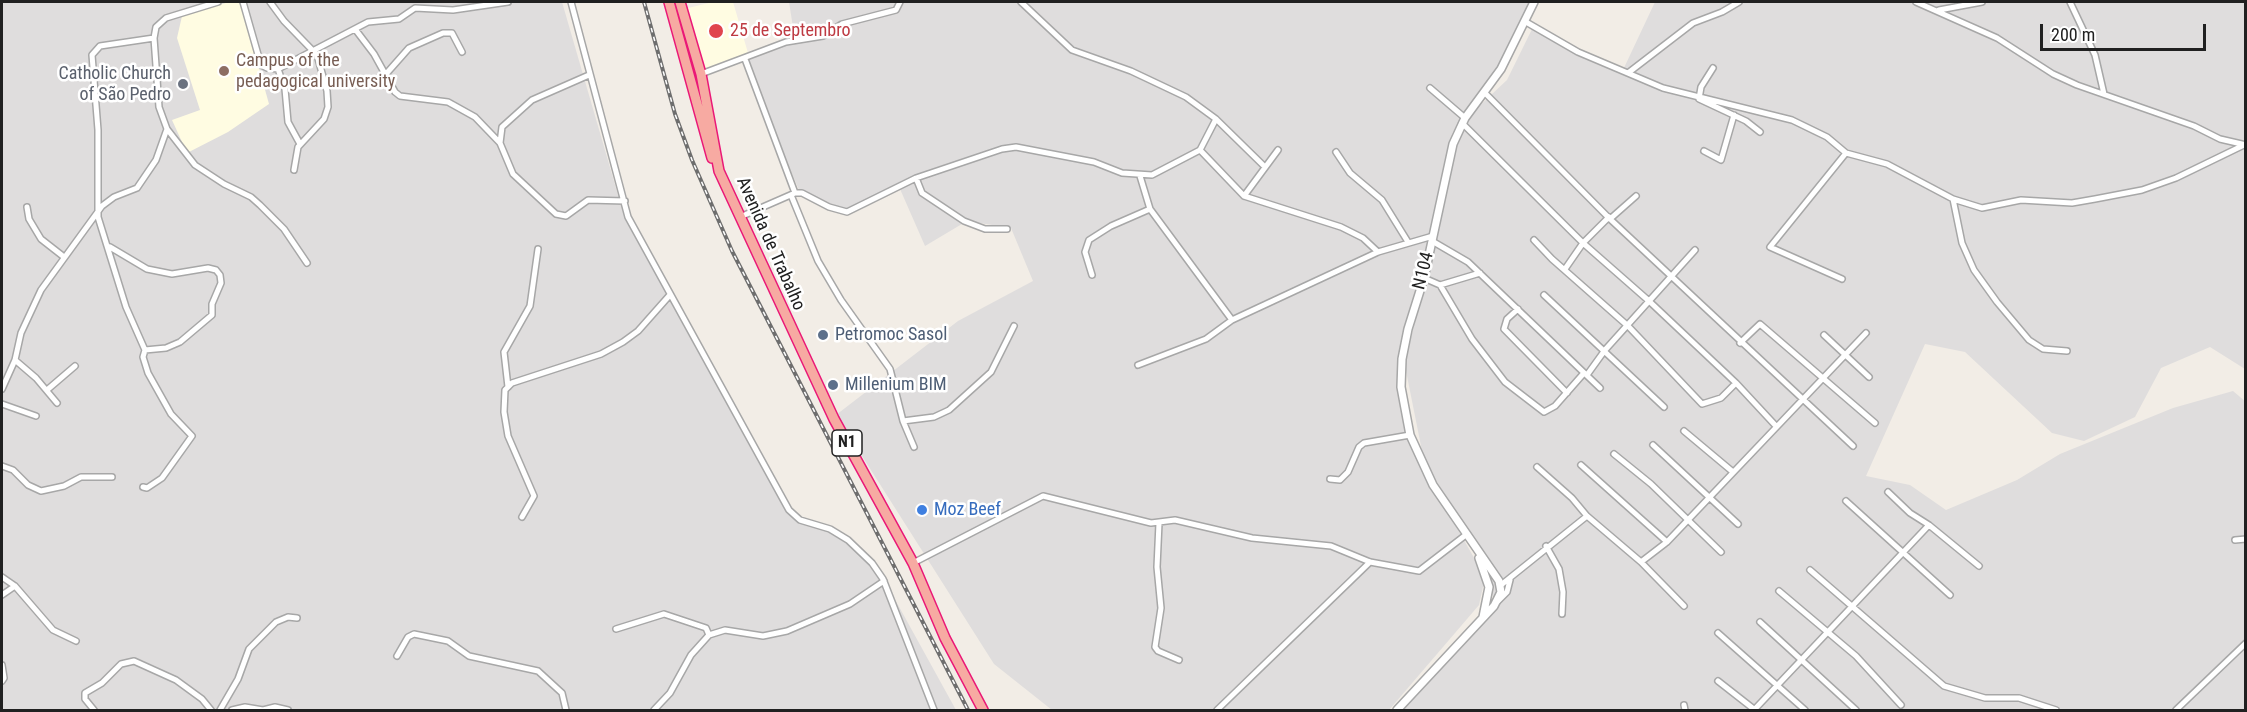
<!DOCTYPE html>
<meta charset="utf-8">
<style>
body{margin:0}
#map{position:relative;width:2247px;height:712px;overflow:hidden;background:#f2ede6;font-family:"Roboto Condensed",sans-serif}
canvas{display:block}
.frame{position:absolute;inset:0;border:3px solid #202020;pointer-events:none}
.scale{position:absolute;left:2040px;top:24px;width:166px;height:27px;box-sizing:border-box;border:3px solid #202020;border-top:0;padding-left:8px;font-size:18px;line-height:21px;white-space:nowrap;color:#202020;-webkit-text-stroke:4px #fff;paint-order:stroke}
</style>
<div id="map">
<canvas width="2247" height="712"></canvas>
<div class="frame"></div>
<div class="scale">200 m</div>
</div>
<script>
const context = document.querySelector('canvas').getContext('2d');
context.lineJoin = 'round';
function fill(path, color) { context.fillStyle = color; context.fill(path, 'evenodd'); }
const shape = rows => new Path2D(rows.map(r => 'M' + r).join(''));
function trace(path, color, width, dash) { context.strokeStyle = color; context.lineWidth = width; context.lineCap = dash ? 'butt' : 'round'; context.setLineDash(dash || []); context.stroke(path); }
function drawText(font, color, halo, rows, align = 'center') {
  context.font = font + ' "Roboto Condensed",sans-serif'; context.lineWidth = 5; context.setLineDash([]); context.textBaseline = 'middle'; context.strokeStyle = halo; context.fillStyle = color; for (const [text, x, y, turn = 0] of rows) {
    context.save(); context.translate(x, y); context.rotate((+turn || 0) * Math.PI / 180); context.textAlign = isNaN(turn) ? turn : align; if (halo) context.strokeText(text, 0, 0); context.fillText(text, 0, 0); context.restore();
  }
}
fill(shape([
 [2,2,562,2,618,195,795,515,828,526,846,536,876,565,956,710,2,710],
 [789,2,1531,2,1502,65,1457,127,1507,80,1535,23,1577,50,1623,70,1655,2,2245,2,2245,369,2210,347,2161,368,2135,417,2084,441,2052,433,1965,352,1925,344,1866,476,1910,485,1946,510,2017,480,2060,454,2173,408,2233,391,2246,402,2245,710,1392,710,1475,625,1493,598,1486,561,1424,461,1405,366,1403,418,1416,456,1477,563,1484,582,1479,605,1389,710,1052,710,994,664,836,415,958,321,1033,281,1011,228,967,221,925,246,900,189,848,215,799,190,771,125,748,56,795,40],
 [1455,130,1443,211,1405,361,1453,132]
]), '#dfdddd');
fill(shape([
 [229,2,238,2,242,7,269,104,228,132,187,153,172,120,200,110,177,38,182,16],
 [713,2,733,2,748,53,701,70,684,9]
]), '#fffce2');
const minor = shape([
 [243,2,261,65,267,68,278,69,368,22,399,19,415,8,453,10,508,2],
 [270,2,284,21,317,55,327,91,328,107,324,119,298,147,294,170],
 [571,2,628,217,789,510,800,520,830,529,848,540,872,563,883,579,934,710],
 [1021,2,1072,50,1131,71,1186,97,1216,119,1265,167],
 [1916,2,1997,38,2053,74,2077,85,2194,126,2220,139,2246,145],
 [2070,2,2095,55,2104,94],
 [1939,10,1982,2],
 [1526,22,1578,52,1663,88,1792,120,1827,137,1846,153,1887,164,1953,199,1962,243,1974,270,1997,302,2029,340,2043,349,2067,351],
 [355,29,374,54,395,92,400,96,448,102,475,117,500,143,513,174,556,214,566,216,588,200,625,201],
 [745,59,795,193],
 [1713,68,1701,87,1699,99,1746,121,1760,132],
 [278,69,285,89,288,122,300,144],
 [1628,73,1693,23,1722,12,1739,2],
 [386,74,409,48,443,33,452,33,462,52],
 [701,74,786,42,823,36,842,24,896,10,900,2],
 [1430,88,1465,118],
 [1484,92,1610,219,1853,446],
 [1462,123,1583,243,1649,301,1736,383,1775,425],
 [167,129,195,165,224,184,251,197,260,205,284,229,307,263],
 [500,143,502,127,532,100,589,75],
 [1200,150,1244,196,1341,227,1363,238,1378,252],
 [1704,151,1721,160,1734,115],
 [1336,152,1350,173,1382,200,1408,242],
 [916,178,922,193,964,221,985,229,1007,229],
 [791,195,818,261,841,300,890,369,903,421,914,447],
 [1244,196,1278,150],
 [1953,199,1982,208,2021,200,2072,203,2095,199,2142,190,2176,178,2244,145],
 [27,207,29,219,41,239,64,257],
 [740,217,795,193,802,193,829,207,847,212,916,178,1002,149,1016,147,1094,162,1122,173,1152,175,1200,150,1216,119],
 [1610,219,1636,196],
 [1534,240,1552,259,1628,326,1702,404,1721,398,1736,383],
 [1432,241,1468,262,1600,388],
 [110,247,147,269,172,274,208,268,216,270,220,275,221,283,212,304,212,315,180,342,166,348,145,350],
 [1565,269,1583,243,1609,217],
 [1092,275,1085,252,1089,240,1111,226,1150,209],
 [1424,278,1440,285,1472,339,1505,382,1544,412,1555,406,1584,373],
 [1842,279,1770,247,1846,153],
 [1440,285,1480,273],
 [1544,295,1664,407],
 [1518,309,1507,319,1504,329,1567,393],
 [1232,320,1378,252,1433,236],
 [1824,335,1869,377],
 [1740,343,1760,324,1875,423],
 [15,360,36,378,57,403],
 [1138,365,1206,339,1232,320,1150,209,1140,176],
 [1587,375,1605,350,1695,250],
 [508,387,504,352,530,306,538,249],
 [2,389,15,360,21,333,41,290,102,206,114,197,137,188,156,160,167,129,159,107,154,38,156,27,166,18,218,2],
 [47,390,75,366],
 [2,404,36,416],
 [903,421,934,417,949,410,991,372,1014,326],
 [1684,431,1733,472],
 [1653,445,1738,524],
 [1614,454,1651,484,1721,552],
 [1581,465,1667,542],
 [2,466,13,470,28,485,41,491,64,486,81,477,112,477],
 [1537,467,1572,498,1587,516,1641,562,1684,606],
 [1330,479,1340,480,1348,472,1359,447,1364,443,1410,435],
 [143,487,147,488,162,478,192,436,171,414,148,373,143,357,145,350,126,307,98,217,98,130,92,55,100,46,154,38],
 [1888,492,1910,513,1929,525],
 [1846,501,1950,595],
 [522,517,534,496,508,436,504,412,505,390,512,383,601,354,623,342,638,331,669,296],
 [1159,523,1157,567,1161,608,1155,647,1158,651,1179,660],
 [2235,540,2246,539],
 [1546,546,1559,569,1563,592,1562,614],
 [1641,562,1667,542,1866,333],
 [913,563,1043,496,1151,523,1175,520,1252,538,1331,546,1370,562,1419,571,1467,534],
 [1810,570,1944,686,1985,698,2019,698,2056,710],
 [2,577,15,586,53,630,76,641],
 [1501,585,1587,516],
 [1779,591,1856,656,1901,705],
 [2,595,15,586],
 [1498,601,1507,592,1510,580],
 [1760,622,1856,710],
 [616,629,664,614,706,628,709,635],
 [1718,633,1805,710],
 [397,656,408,637,414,634,448,641,469,656,538,671,562,693,566,710],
 [2,665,4,678,2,681],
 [1718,681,1755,710],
 [1684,705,1685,710],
 [94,710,85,699,85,693,102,683,121,664,134,661,176,680,202,699,211,710],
 [220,710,238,679,249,649,276,622,288,617,297,618],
 [232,710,245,707,263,710,275,707,288,710],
 [654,710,670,693,691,655,709,635,725,630,763,636,787,631,850,604,884,581],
 [1217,710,1370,562],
 [1754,710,1929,525,1979,566],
 [2176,710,2246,643]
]);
const tertiary = shape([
 [1479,558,1489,587,1483,617],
 [1397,710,1494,606,1501,592,1499,581,1433,485,1410,435,1401,387,1402,359,1408,329,1424,278,1453,144,1465,118,1501,69,1534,2]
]);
const trunk = shape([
 [669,2,712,158],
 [680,2,701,74,719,171,834,419,913,563,945,638,983,710]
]);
trace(minor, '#a7a7a7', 8);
trace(tertiary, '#a7a7a7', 10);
trace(trunk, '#ea1877', 12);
trace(minor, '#fff', 5);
trace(tertiary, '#fff', 7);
trace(trunk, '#f7aaa2', 9);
const rail = shape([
 [644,2,675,114,692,160,732,251,968,710]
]);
trace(rail, '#6e6e6e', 4);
trace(rail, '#fff', 1.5, [4.5]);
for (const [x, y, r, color] of [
 [716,31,8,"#e0444e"],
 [224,71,6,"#8d6e63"],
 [183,84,6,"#6b7280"],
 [823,335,6,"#5c6f8a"],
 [833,385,6,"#5c6f8a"],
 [922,510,6,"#3f7fe0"]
]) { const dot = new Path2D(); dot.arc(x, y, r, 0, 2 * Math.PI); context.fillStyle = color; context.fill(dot); trace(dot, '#fff', 2); }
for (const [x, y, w] of [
 [847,443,30]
]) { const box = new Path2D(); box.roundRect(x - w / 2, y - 13, w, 26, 4.5); context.fillStyle = '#fff'; context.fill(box); trace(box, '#202020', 1.5); }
drawText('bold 16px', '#202020', null, [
 ["N1",847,443]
]);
drawText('18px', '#be3a42', '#fff', [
 ["25 de Septembro",730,31]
], 'left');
drawText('18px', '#785e54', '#fff', [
 ["Campus of the",236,61],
 ["pedagogical university",236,82]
], 'left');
drawText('18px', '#5b616d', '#fff', [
 ["Catholic Church",171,74],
 ["of São Pedro",171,95]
], 'right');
drawText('18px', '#202020', '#fff', [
 ["Avenida de Trabalho",770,244,66],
 ["N104",1424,271,-76]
]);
drawText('18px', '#4e5e75', '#fff', [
 ["Petromoc Sasol",835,335],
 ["Millenium BIM",845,385]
], 'left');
drawText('18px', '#366cbe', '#fff', [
 ["Moz Beef",934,510]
], 'left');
</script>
